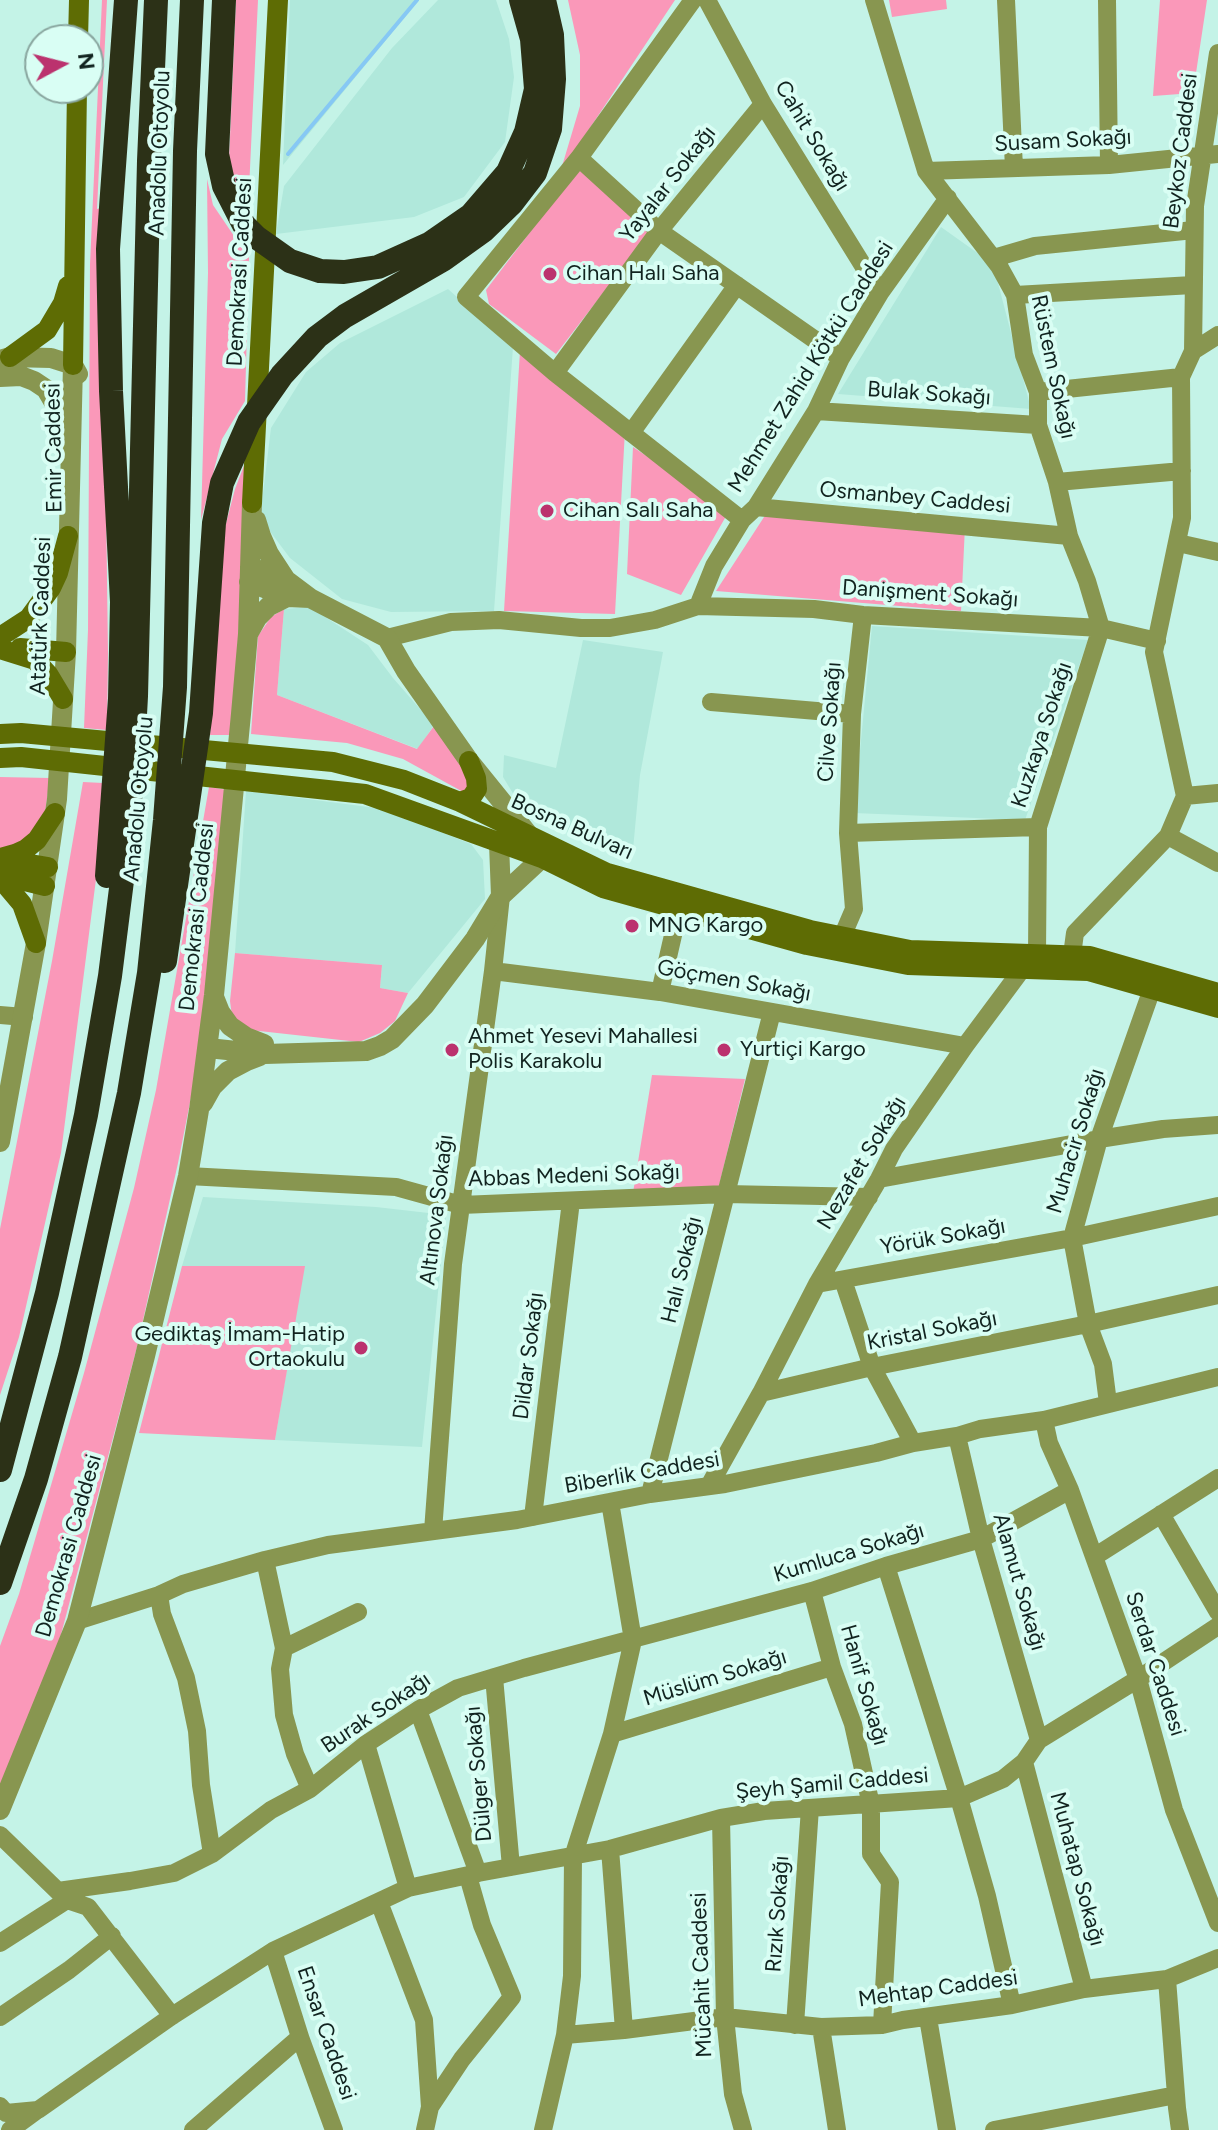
<!DOCTYPE html>
<meta charset="utf-8">
<style>
body{margin:0}
#map{position:relative;width:1218px;height:2130px;overflow:hidden;background:#c4f3e7;font-family:Figtree,sans-serif}
canvas{display:block}
.north{position:absolute;left:24px;top:24px;width:80px;height:80px;box-sizing:border-box;background:#d9fef4;border:2px solid #89a69f;border-radius:50%;rotate:83deg;font-size:22px;font-weight:700;line-height:32px;text-align:center;color:#11231f}
.north::after{content:'';display:block;margin:auto;width:28px;height:36px;background:#bb326e;clip-path:polygon(50% 0,100% 100%,50% 72%,0 100%)}
</style>
<div id="map">
<canvas width="1218" height="2130"></canvas>
<div class="north">N</div>
</div>
<script>
const context = document.querySelector('canvas').getContext('2d');
context.lineJoin = 'round';
function fill(path, color) { context.fillStyle = color; context.fill(path, 'evenodd'); }
const shape = rows => new Path2D(rows.map(r => 'M' + r).join(''));
function trace(path, color, width, dash) { context.strokeStyle = color; context.lineWidth = width; context.lineCap = dash ? 'butt' : 'round'; context.setLineDash(dash || []); context.stroke(path); }
function drawText(font, color, halo, rows, align = 'center') {
  context.font = font + ' Figtree,sans-serif'; context.lineWidth = 8; context.setLineDash([]); context.textBaseline = 'middle'; context.strokeStyle = halo; context.fillStyle = color; for (const [text, x, y, turn = 0] of rows) {
    context.save(); context.translate(x, y); context.rotate((+turn || 0) * Math.PI / 180); context.textAlign = isNaN(turn) ? turn : align; if (halo) context.strokeText(text, 0, 0); context.fillText(text, 0, 0); context.restore();
  }
}
fill(shape([
 [290,0,419,0,283,165],
 [438,0,496,0,509,39,514,77,505,142,464,197,414,217,276,234,284,186,392,48],
 [941,227,993,264,1031,409,838,394],
 [448,289,513,347,494,611,391,612,342,599,290,558,260,518,271,428,306,372,340,343],
 [310,607,368,645,393,678,434,725,418,749,277,695,284,609],
 [872,626,1088,640,1025,820,854,813],
 [583,640,663,652,640,775,632,860,526,815,503,777,504,755,556,768],
 [246,791,384,809,471,844,483,860,485,899,408,993,380,988,382,965,235,953],
 [203,1197,376,1207,446,1215,422,1447,275,1440,304,1266,182,1266]
]), '#b0e8db');
fill(shape([
 [102,0,107,0,97,209,102,208,108,653,107,730,84,728,88,630,90,264],
 [236,0,258,0,248,210,236,190,229,160],
 [568,0,675,0,560,173,580,106,580,55],
 [889,0,946,0,947,9,892,17],
 [1160,0,1207,0,1193,93,1153,96],
 [578,169,654,227,556,354,489,304,486,290],
 [207,179,213,205,249,258,245,401,222,439,201,520,208,273],
 [520,351,625,430,615,614,504,611],
 [633,447,729,511,681,595,627,574],
 [250,450,232,735,210,735,215,678,218,598,223,535,235,489],
 [766,514,965,526,961,611,716,591],
 [284,609,277,695,417,749,434,726,474,781,465,793,403,759,347,743,251,734,258,636,271,617],
 [0,777,50,778,42,833,0,855],
 [83,782,103,783,102,832,61,1153,19,1337,0,1395,0,1229,52,961],
 [209,787,228,790,200,1052,178,1163,137,1347,59,1642,0,1785,0,1646,19,1594,84,1373,134,1188,156,1090],
 [235,953,382,965,380,988,408,993,395,1021,380,1033,359,1042,250,1030,232,1016,230,1001],
 [652,1075,745,1079,718,1190,633,1193],
 [182,1266,305,1266,275,1440,139,1433]
]), '#fa98b9');
trace(shape([
 [288,154,417,0]
]), '#86c8f4', 4);
trace(shape([
 [693,0,579,158,466,297,555,373,742,520],
 [707,0,763,104,880,293],
 [874,0,926,171,999,266,1015,295,1024,355,1038,392,1038,425,1057,482,1069,536,1087,581,1101,628,1038,827,1037,954],
 [1006,0,1014,168],
 [1107,0,1109,165],
 [579,158,659,231,841,358],
 [926,171,1109,165,1218,154],
 [994,258,1035,246,1194,230],
 [1015,295,1193,285],
 [1193,351,1218,335],
 [555,373,659,231,763,104],
 [1038,392,1181,377],
 [816,411,1038,425],
 [631,433,737,285],
 [1057,482,1182,471],
 [756,507,1069,536],
 [1178,543,1218,552],
 [698,606,714,566,742,520,756,507,816,411,841,358,880,293,948,198],
 [387,638,451,622,499,620,581,628,610,628,655,620,698,606,814,609,863,615,1101,628,1157,641],
 [711,702,852,714],
 [1185,796,1218,793],
 [848,833,852,714,863,615],
 [1168,836,1218,863],
 [842,937,854,909,848,833,1038,827],
 [1070,970,1075,933,1168,836,1185,796,1154,652,1182,518,1181,377,1193,351,1195,206,1218,53],
 [493,971,660,992,965,1046],
 [660,992,679,909],
 [0,1015,24,1017],
 [188,1176,396,1187,461,1205,726,1194,869,1197],
 [879,1179,1099,1139,1163,1129,1218,1125],
 [843,1280,872,1367,913,1443],
 [817,1284,1072,1238,1218,1206],
 [761,1393,817,1284,879,1179,894,1149,965,1046,1023,968],
 [1108,1403,1103,1364,1088,1324,1072,1238,1099,1139,1152,989],
 [1044,1420,1049,1443,1070,1490,1138,1679,1174,1810,1218,1923],
 [957,1436,981,1539,1039,1740],
 [709,1486,761,1393,872,1367,1088,1324,1218,1295],
 [650,1494,772,1012],
 [1161,1514,1218,1612],
 [533,1517,571,1201],
 [433,1531,453,1264,493,971,501,896],
 [1094,1557,1218,1478],
 [265,1560,284,1648,280,1669,284,1715,295,1754,310,1789],
 [886,1566,959,1798,987,1896,1012,2005],
 [812,1591,832,1667,853,1724,871,1805,871,1854,890,1882,882,2025],
 [159,1595,162,1614,186,1678,197,1731,201,1785,212,1854],
 [77,1621,159,1595,183,1584,265,1560,328,1545,517,1520,650,1494,725,1484,876,1453,913,1443,957,1436,980,1429,1044,1420,1218,1377],
 [284,1648,358,1612],
 [494,1677,511,1867],
 [418,1710,478,1873],
 [612,1734,832,1667],
 [366,1744,408,1888],
 [1024,1762,1084,1989],
 [721,1818,725,2017,733,2094,743,2130],
 [0,1835,67,1900,88,1907,172,2016],
 [610,1849,624,2030],
 [58,1891,130,1881,174,1873,212,1854,271,1810,310,1789,366,1744,418,1710,458,1688,524,1668,812,1591,886,1566,981,1539,1070,1490],
 [379,1902,424,2020,430,2107],
 [0,1943,67,1900],
 [273,1951,300,2037,334,2130],
 [1167,1979,1177,2108,1180,2130],
 [0,2017,69,1970,112,1936],
 [928,2018,947,2130],
 [795,2025,810,1808],
 [821,2027,837,2130],
 [565,2035,624,2030,725,2017,821,2027,882,2025,903,2020,1012,2005,1084,1989,1167,1979,1218,1958],
 [0,2106,6,2113,38,2110,172,2016,273,1951,408,1888,478,1873,610,1849,721,1818,764,1811,959,1798,1003,1779,1024,1762,1039,1740,1138,1679,1218,1626],
 [10,2130,36,2111],
 [193,2130,300,2037],
 [425,2130,430,2107,462,2059,512,1997,482,1925,468,1876],
 [543,2130,565,2035,572,1976,573,1857,612,1734,633,1640,610,1502],
 [994,2130,1176,2095]
]), '#889650', 18);
trace(shape([
 [0,360,10,357,51,358,73,365,78,374],
 [0,377,21,376,34,381,46,389,63,418,66,430],
 [256,520,261,536,269,554,286,580],
 [250,567,286,580,310,598,387,638,406,671,469,761,528,834],
 [249,582,287,597,310,598],
 [248,634,257,618,269,606,287,597],
 [499,843,501,896],
 [214,997,220,1012,230,1026,246,1037,264,1044],
 [208,1048,265,1054,366,1051,380,1046,392,1039,425,1005,475,939,501,896,542,858],
 [203,1103,212,1087,228,1071,247,1061,260,1056],
 [0,1142,36,943,57,799,66,652,73,365],
 [0,1810,77,1621,145,1356,188,1176,199,1110,214,995,241,714,248,634,252,503]
]), '#889650', 20);
trace(shape([
 [78,40,79,0],
 [10,357,47,330,63,303,68,286],
 [73,365,77,88],
 [252,503,278,0],
 [0,637,29,618,51,588,58,573,68,536],
 [20,648,66,652],
 [0,649,35,660,48,674,63,699],
 [0,734,21,733,333,762,404,780,460,802,607,873,810,930,910,950,1090,956,1218,993],
 [0,758,21,757,365,794,542,858,603,888,807,945,908,965,1088,971,1218,1008],
 [460,802,471,798,477,789,476,778,469,761],
 [0,858,15,854,26,849,37,840,55,813],
 [1,859,48,867],
 [0,875,45,886],
 [0,878,22,904,36,943]
]), '#5e6c04', 20);
trace(shape([
 [224,0,217,154,224,186,244,225,256,237,290,261,320,271,344,272,378,267,429,244,471,215,508,172,526,132,536,89,532,39,521,0],
 [107,876,120,699,122,602,111,391,108,249,126,0],
 [165,961,201,713,214,523,222,483,249,422,282,375,317,337,345,316,444,259,483,231,512,203,535,173,550,129,554,79,552,35,544,0],
 [0,1470,47,1293,86,1115,110,976,129,825,136,696,149,161,156,0],
 [0,1583,36,1479,70,1357,129,1093,149,973,165,820,175,687,185,151,192,0]
]), '#2c3117', 24);
for (const [x, y, r, color] of [
 [550,274,8,"#bb326e"],
 [547,511,8,"#bb326e"],
 [632,926,8,"#bb326e"],
 [452,1050,8,"#bb326e"],
 [724,1050,8,"#bb326e"],
 [361,1348,8,"#bb326e"]
]) { const dot = new Path2D(); dot.arc(x, y, r, 0, 2 * Math.PI); context.fillStyle = color; context.fill(dot); trace(dot, '#d9fef4', 3); }
drawText('22px', '#11231f', '#d9fef4', [
 ["Cahit Sokağı",812,136,59],
 ["Susam Sokağı",1063,141,-3],
 ["Beykoz Caddesi",1181,151,-83],
 ["Anadolu Otoyolu",160,153,-88],
 ["Yayalar Sokağı",668,184,-52],
 ["Demokrasi Caddesi",240,272,-87],
 ["Mehmet Zahid Kötkü Caddesi",811,367,-58],
 ["Rüstem Sokağı",1053,367,78],
 ["Bulak Sokağı",929,394,4],
 ["Emir Caddesi",54,448,-91],
 ["Osmanbey Caddesi",915,498,5],
 ["Danişment Sokağı",930,594,4],
 ["Atatürk Caddesi",41,616,-88],
 ["Cilve Sokağı",830,722,-86],
 ["Kuzkaya Sokağı",1042,735,-72],
 ["Anadolu Otoyolu",139,799,-85],
 ["Bosna Bulvarı",572,827,24],
 ["Demokrasi Caddesi",197,917,-84],
 ["Göçmen Sokağı",734,981,10],
 ["Muhacir Sokağı",1076,1141,-73],
 ["Nezafet Sokağı",862,1163,-59],
 ["Abbas Medeni Sokağı",574,1176,-2],
 ["Altınova Sokağı",437,1210,-83],
 ["Yörük Sokağı",943,1237,-10],
 ["Halı Sokağı",682,1270,-76],
 ["Kristal Sokağı",932,1331,-11],
 ["Dildar Sokağı",529,1356,-83],
 ["Biberlik Caddesi",642,1473,-10],
 ["Demokrasi Caddesi",69,1546,-74],
 ["Kumluca Sokağı",849,1553,-17],
 ["Alamut Sokağı",1019,1582,74],
 ["Serdar Caddesi",1155,1664,72],
 ["Müslüm Sokağı",715,1678,-17],
 ["Hanif Sokağı",864,1685,74],
 ["Burak Sokağı",376,1713,-34],
 ["Dülger Sokağı",479,1774,-95],
 ["Şeyh Şamil Caddesi",832,1784,-5],
 ["Muhatap Sokağı",1077,1869,75],
 ["Rızık Sokağı",778,1914,-86],
 ["Mücahit Caddesi",702,1975,-92],
 ["Mehtap Caddesi",938,1989,-8],
 ["Ensar Caddesi",326,2033,71]
]);
drawText('22px', '#11231f', '#d9fef4', [
 ["Cihan Halı Saha",566,274],
 ["Cihan Salı Saha",563,511],
 ["MNG Kargo",648,926],
 ["Ahmet Yesevi Mahallesi",468,1037],
 ["Polis Karakolu",468,1062],
 ["Yurtiçi Kargo",740,1050],
 ["Gediktaş İmam-Hatip",345,1335,"right"],
 ["Ortaokulu",345,1360,"right"]
], 'left');
</script>
